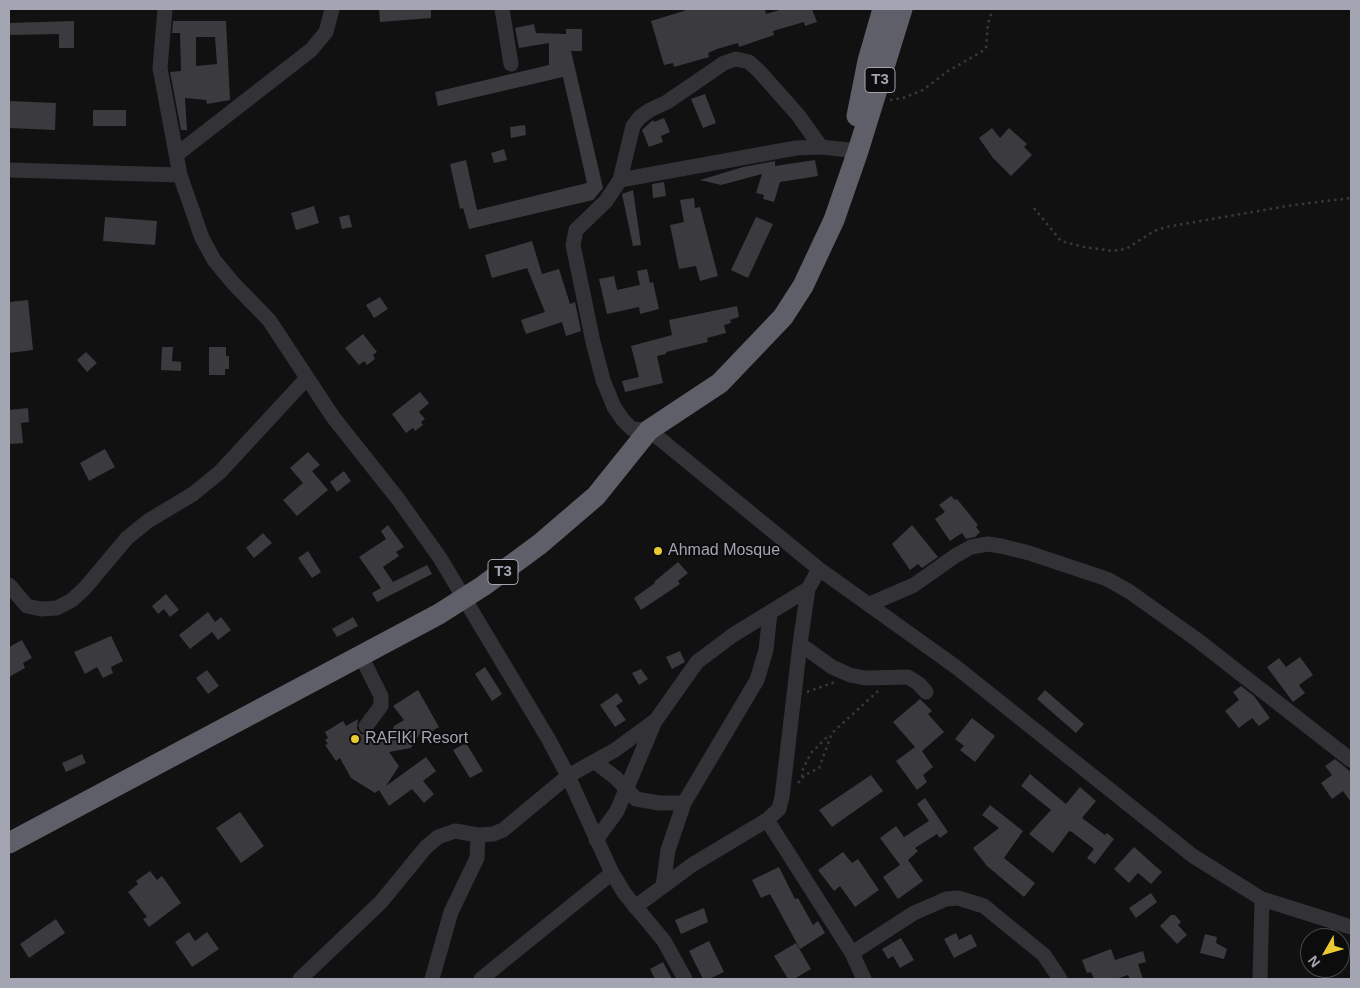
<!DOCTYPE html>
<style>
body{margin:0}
#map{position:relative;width:1360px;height:988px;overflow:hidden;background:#111112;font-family:Arial,sans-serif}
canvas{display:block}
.frame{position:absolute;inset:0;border:10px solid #a3a5b2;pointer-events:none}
.north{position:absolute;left:1300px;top:928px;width:50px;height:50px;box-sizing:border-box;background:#0c0c0d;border:1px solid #48494f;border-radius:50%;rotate:232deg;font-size:14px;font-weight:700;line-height:20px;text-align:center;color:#a3a5b2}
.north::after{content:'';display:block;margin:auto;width:18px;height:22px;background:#e9ca32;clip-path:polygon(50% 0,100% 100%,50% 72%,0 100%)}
</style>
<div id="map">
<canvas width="1360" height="988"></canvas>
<div class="frame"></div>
<div class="north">N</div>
</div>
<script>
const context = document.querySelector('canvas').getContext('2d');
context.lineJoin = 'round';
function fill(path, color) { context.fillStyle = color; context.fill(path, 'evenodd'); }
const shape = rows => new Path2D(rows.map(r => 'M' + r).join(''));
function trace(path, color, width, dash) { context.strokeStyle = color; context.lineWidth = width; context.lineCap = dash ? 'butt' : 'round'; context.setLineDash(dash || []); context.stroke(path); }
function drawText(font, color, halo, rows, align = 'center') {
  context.font = font + ' Arial,sans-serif'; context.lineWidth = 4; context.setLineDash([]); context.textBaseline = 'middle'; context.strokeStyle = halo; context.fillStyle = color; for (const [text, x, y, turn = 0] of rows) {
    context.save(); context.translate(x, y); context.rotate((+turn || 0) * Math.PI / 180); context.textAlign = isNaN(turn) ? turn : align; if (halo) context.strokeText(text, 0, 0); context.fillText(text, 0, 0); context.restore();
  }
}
fill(shape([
 [379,9,431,9,431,18,380,22],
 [690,9,765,9,766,14,783,9,812,9,817,22,805,26,804,22,773,31,774,35,739,47,738,43,717,49,708,53,709,57,674,67,673,63,664,65,651,21],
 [74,21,74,48,59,48,59,34,9,35,9,23],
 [173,21,226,21,230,100,207,104,206,100,185,98,187,130,181,130,170,72,181,71,180,33,172,33],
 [196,37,215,37,217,64,196,66],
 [534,24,536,33,566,34,566,29,582,29,582,51,571,51,603,188,593,200,469,229,463,208,460,209,450,164,466,160,477,210,587,183,563,77,438,106,435,92,549,65,549,43,519,48,515,28],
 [705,94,716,123,703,128,691,99],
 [9,101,56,103,55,130,9,128],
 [93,110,126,110,126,126,93,126],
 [664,118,670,132,661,136,663,142,649,147,642,130,653,120,654,122],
 [525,125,526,135,511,138,510,127],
 [992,128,1000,138,1009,128,1027,144,1024,147,1032,155,1011,176,993,158,979,138],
 [504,149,507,160,494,163,491,153],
 [815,160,818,176,780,182,774,202,763,199,764,195,756,193,762,174,721,185,700,180,743,167,775,161,775,166],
 [664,182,666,196,653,198,652,184],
 [633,190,641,245,633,246,622,194],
 [694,198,695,208,700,207,718,276,700,281,696,266,679,269,670,225,684,222,680,200],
 [314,206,319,223,296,230,291,213],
 [349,215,352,227,342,229,339,217],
 [105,217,157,221,155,245,103,241],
 [756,217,773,224,748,278,731,270],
 [532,241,542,274,559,269,570,304,575,302,581,331,566,336,562,322,526,334,521,320,545,312,527,268,492,278,485,255],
 [647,269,650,283,653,282,659,309,640,314,639,307,607,314,599,279,614,276,617,290,640,285,637,271],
 [380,297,388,309,374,318,366,305],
 [28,300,33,350,9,353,9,302],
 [737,306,739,317,730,320,731,323,724,325,726,333,707,338,708,342,666,352,666,354,657,356,663,383,625,392,622,381,639,377,631,346,672,335,669,320],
 [363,334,377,352,373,355,375,359,367,365,364,361,359,365,345,348],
 [162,347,173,347,172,361,181,362,181,371,161,370],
 [209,347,226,347,226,356,229,356,229,369,225,369,225,375,209,375],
 [86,352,97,363,87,372,77,360],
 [420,392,429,403,419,412,425,419,421,422,423,425,415,431,413,428,406,433,392,414],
 [28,408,29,422,21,423,23,443,9,444,9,410],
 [105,449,115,467,89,481,80,463],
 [308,452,320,465,312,471,328,490,297,516,283,500,303,483,290,468],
 [344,471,351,481,337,492,330,482],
 [951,496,955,500,957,499,978,525,976,527,980,532,975,537,966,539,962,533,950,541,935,519,945,512,939,505],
 [388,525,404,547,396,552,399,556,383,567,393,582,427,565,432,574,377,602,372,593,381,588,359,557,386,539,381,531],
 [912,525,938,557,922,568,918,564,910,570,892,544],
 [263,533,272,543,254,558,246,548],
 [308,551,321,572,312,578,298,558],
 [678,562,688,573,678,581,680,584,641,610,634,598,655,583,654,582],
 [166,594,179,610,170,617,164,609,158,614,152,606],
 [208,612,215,622,221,617,231,630,218,640,212,632,190,649,179,635],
 [353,617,358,626,337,637,332,629],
 [111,636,123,661,111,667,113,673,103,678,97,667,85,674,74,652],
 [22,640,32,658,23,663,25,668,9,677,9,647],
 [680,651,685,662,672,669,666,657],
 [1300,657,1313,675,1299,685,1305,693,1293,702,1267,667,1279,658,1286,667],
 [485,667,502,694,492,701,475,674],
 [641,669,648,679,639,685,632,673],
 [207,670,219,686,208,694,196,678],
 [1241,686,1254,696,1270,718,1259,726,1252,718,1239,728,1225,711,1239,700,1233,692],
 [418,690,439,727,427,734,423,729,411,748,389,752,399,766,386,786,426,757,436,771,423,781,434,794,424,803,412,789,389,806,379,790,375,793,351,778,340,758,336,761,325,745,328,744,325,740,328,738,325,732,343,721,346,726,358,719,357,729,361,734,369,735,373,742,389,741,394,726,404,720,393,706],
 [1045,690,1084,724,1076,733,1037,699],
 [617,693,623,701,616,706,626,720,615,727,600,705],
 [920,699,932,711,928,714,944,732,922,751,933,767,923,775,927,782,917,790,896,761,915,747,893,722],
 [972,718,995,736,975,762,960,750,964,746,955,739],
 [466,743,483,771,470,778,453,750],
 [82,754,86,763,66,772,62,763],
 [1335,759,1351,772,1351,802,1343,791,1332,799,1321,783,1332,775,1325,766],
 [1030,774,1066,804,1080,787,1096,801,1082,818,1105,835,1107,833,1114,839,1095,864,1087,858,1094,849,1072,832,1069,831,1053,853,1029,834,1051,810,1021,786],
 [871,775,883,791,832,827,819,810],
 [925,798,948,832,940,838,937,834,915,848,918,851,908,860,923,881,898,899,883,877,900,865,880,838,896,826,904,837,929,821,917,804],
 [990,805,1023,831,1004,858,1035,883,1024,897,987,866,973,848,999,828,982,815],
 [240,812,264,846,241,863,216,828],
 [1134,847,1162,872,1151,884,1138,873,1129,883,1114,869],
 [843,852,852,863,858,859,879,890,855,907,840,886,834,891,818,870],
 [779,867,795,899,798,898,813,925,818,921,825,933,800,949,770,894,761,898,752,880],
 [150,871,157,880,162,876,181,903,149,927,143,919,147,917,128,892,138,884,136,881],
 [1151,893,1157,902,1136,918,1129,908],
 [704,908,708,922,681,934,675,920],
 [1171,915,1175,915,1181,922,1178,925,1187,935,1177,944,1160,926],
 [56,919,65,933,29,958,20,944],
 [189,932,195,941,207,932,219,949,192,967,175,942],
 [956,933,959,940,971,934,977,946,954,958,944,939],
 [1205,934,1217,937,1216,943,1227,949,1224,959,1200,953],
 [901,938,914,960,900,968,893,956,888,959,882,949],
 [709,941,724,972,709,979,703,979,689,951],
 [796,943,811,969,794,979,788,979,774,956],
 [1111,949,1115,960,1143,951,1146,962,1138,964,1143,979,1130,979,1128,975,1116,979,1094,979,1091,972,1087,973,1082,960],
 [663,962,672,979,655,979,650,969]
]), '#3b3b3f');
trace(shape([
 [890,100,903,98,923,90,948,71,981,52,986,48,988,23,993,9],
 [1034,208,1061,241,1084,247,1113,251,1126,249,1154,231,1166,227,1293,205,1351,198],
 [807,692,835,682],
 [802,777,803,769,811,753,829,735],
 [798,783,805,775,819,768,832,733,878,691]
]), '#38393e', 2.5, [2.5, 4]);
trace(shape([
 [165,9,160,68,180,175,202,238,214,260,233,283,269,320,333,417,398,499,440,558,549,740,568,776,612,873,625,894,664,941,685,979],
 [502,9,511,64],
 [821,147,798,115,759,71,749,62,736,59,724,63,667,102,650,110,640,117,633,126,620,180,606,201,576,230,573,245,593,342,603,380,614,407,623,420,632,429,649,430,819,569,956,667,1193,856,1262,899,1351,927],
 [176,155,311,50,326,32,332,9],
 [9,170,180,175],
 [620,180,796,148,821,147,858,151],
 [9,585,27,606,41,609,57,608,72,600,85,588,127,538,148,521,193,494,220,472,306,379],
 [870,604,914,585,955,556,971,547,988,544,1001,546,1029,553,1107,579,1130,592,1196,639,1351,760],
 [800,644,832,667,850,675,865,678,908,677,919,684,926,692],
 [360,654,381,696,381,706,366,726],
 [595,762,616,778,636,799,659,803,684,803],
 [767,820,852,953,864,979],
 [596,840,617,811,655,721],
 [663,886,668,850,684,803,757,680,766,650,770,613],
 [635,907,692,865,767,820,779,809,782,797,800,644,808,589],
 [852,953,914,913,946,899,958,898,984,906,996,916,1044,955,1060,979],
 [300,979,381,902,426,847,438,837,455,831,478,835,493,834,503,830,568,776,615,750,656,720,697,662,733,635,808,589,819,569],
 [432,979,451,912,477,858,478,835],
 [481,979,612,873],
 [1260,979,1262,899]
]), '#323237', 15);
trace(shape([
 [857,116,868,61,883,9],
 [9,843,439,614,483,586,540,544,596,496,649,430,720,383,783,317,803,286,834,220,858,151,902,9]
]), '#5e5f68', 21);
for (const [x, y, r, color] of [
 [658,551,5,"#e9ca32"],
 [355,739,5,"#e9ca32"]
]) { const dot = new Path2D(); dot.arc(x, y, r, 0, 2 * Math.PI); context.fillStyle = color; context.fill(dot); trace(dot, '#0c0c0d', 2); }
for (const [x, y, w] of [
 [880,80,30],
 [503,572,30]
]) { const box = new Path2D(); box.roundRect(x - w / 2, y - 12.5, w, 25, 4); context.fillStyle = '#0c0c0d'; context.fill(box); trace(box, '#a3a5b2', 1); }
drawText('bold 15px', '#a3a5b2', null, [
 ["T3",880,80],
 ["T3",503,572]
]);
drawText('16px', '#a3a5b2', '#0c0c0d', [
 ["Ahmad Mosque",668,551],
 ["RAFIKI Resort",365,739]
], 'left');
</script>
